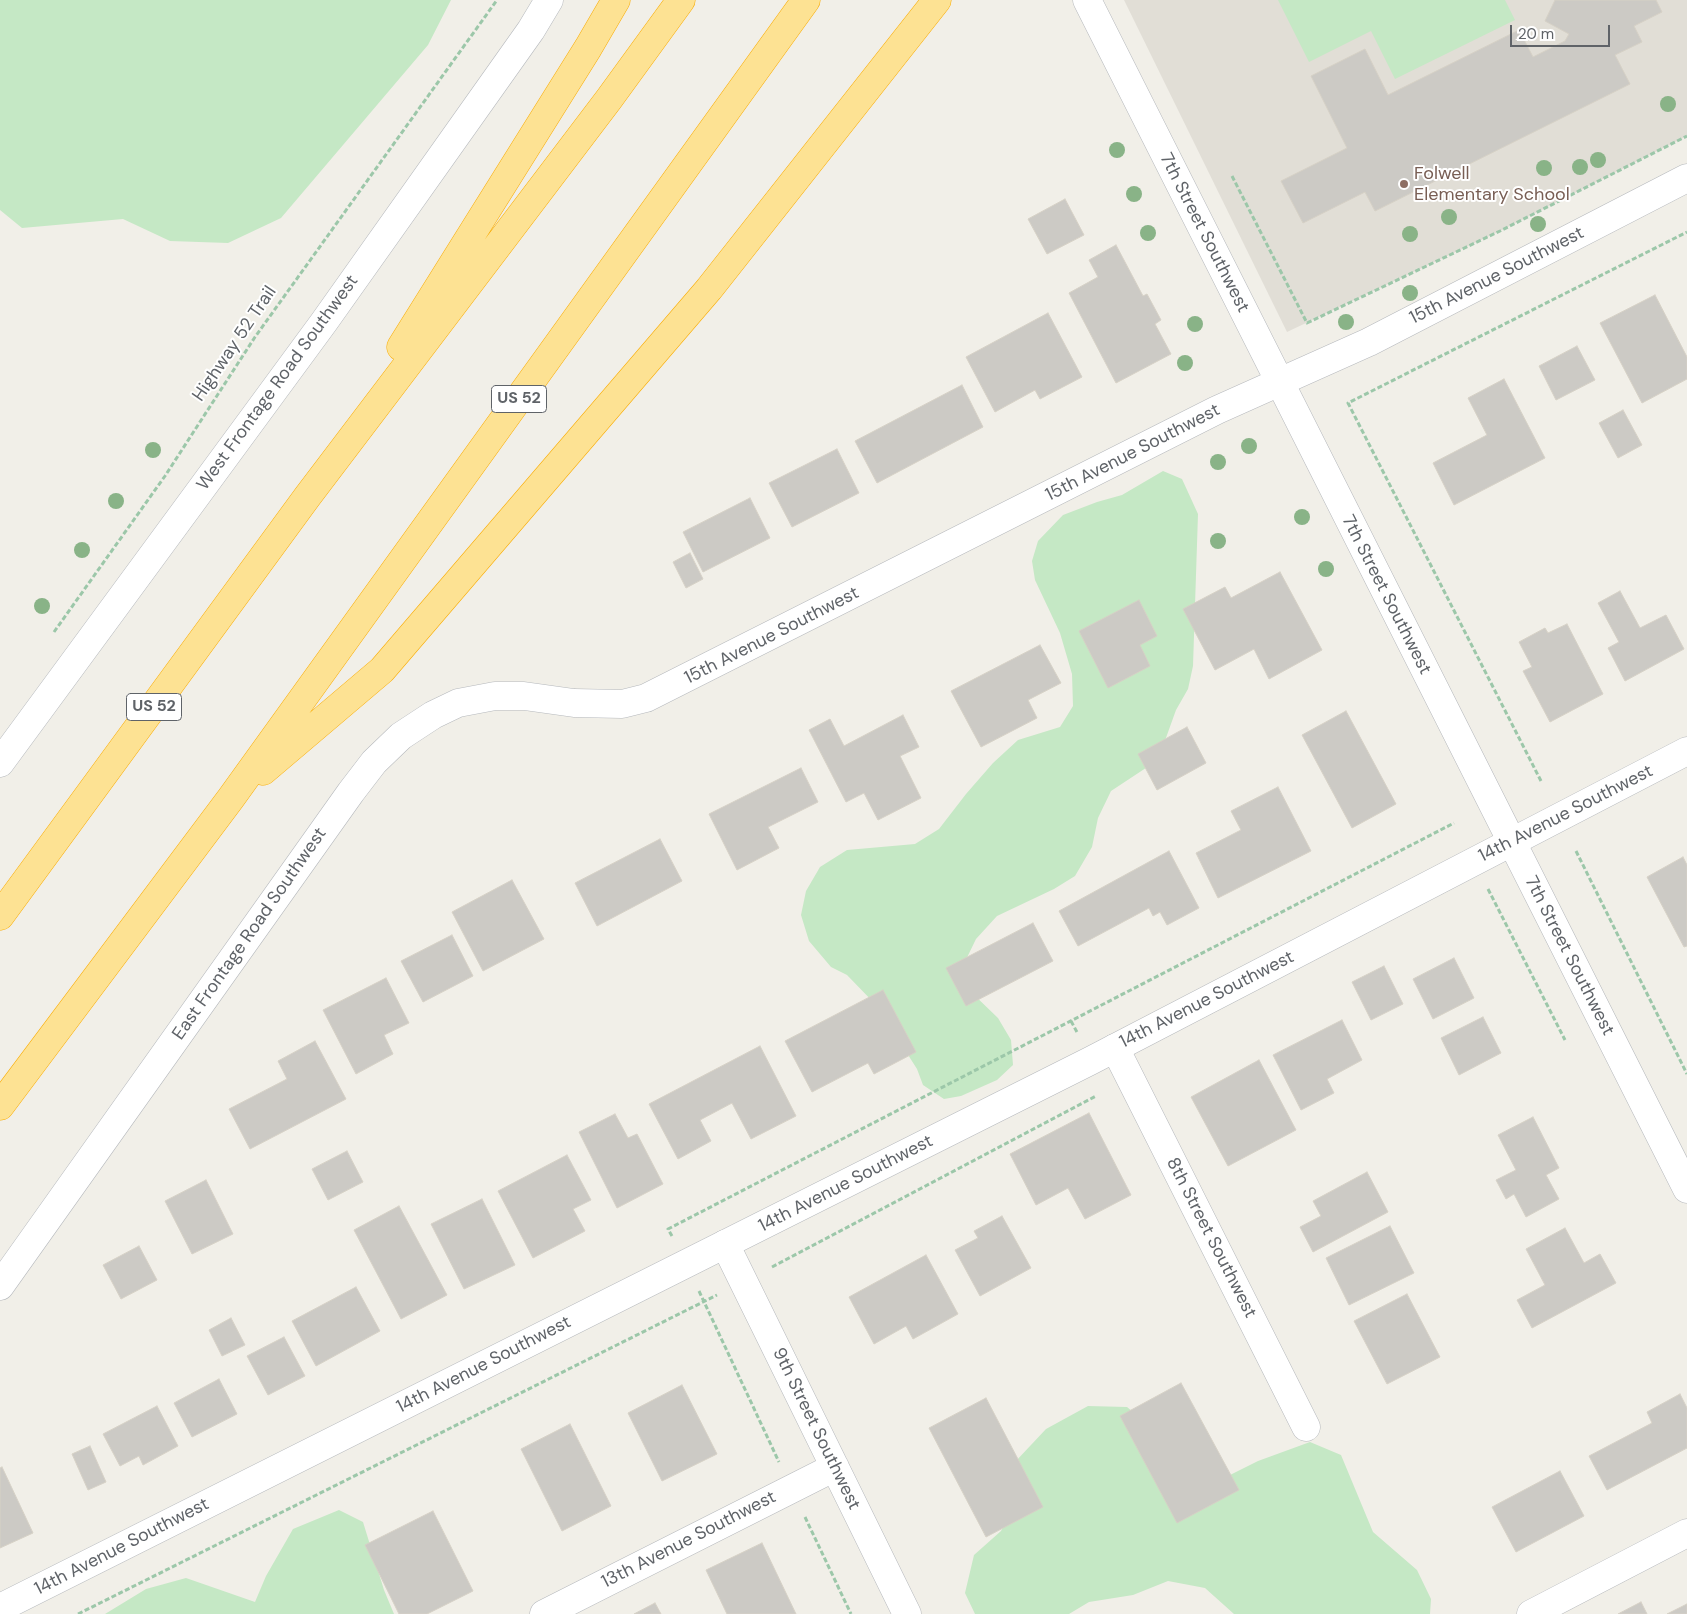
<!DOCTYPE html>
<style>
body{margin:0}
#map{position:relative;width:1687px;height:1614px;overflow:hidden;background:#f1efe8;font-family:"DM Sans",sans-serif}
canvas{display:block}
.scale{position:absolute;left:1510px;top:25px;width:100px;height:22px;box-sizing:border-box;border:2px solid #5f6368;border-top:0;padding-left:6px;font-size:15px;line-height:18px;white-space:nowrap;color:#5f6368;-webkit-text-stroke:4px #fff;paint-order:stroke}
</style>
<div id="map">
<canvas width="1687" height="1614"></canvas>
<div class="scale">20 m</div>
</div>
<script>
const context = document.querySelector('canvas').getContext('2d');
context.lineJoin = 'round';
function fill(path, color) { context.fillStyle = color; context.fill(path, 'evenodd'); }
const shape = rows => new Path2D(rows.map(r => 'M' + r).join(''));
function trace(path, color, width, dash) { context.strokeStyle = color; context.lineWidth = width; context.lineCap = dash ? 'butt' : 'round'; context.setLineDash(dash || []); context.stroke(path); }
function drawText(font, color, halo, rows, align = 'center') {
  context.font = font + ' "DM Sans",sans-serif'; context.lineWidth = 4; context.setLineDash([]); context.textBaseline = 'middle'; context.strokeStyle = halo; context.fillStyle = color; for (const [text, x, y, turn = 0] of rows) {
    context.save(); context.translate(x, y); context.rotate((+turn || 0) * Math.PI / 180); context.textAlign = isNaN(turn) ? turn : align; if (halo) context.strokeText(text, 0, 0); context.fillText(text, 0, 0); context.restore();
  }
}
fill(shape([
 [1124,0,1687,0,1687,136,1500,231,1287,332]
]), '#e1ded6');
fill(shape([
 [0,0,451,0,428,45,281,218,228,243,170,241,123,219,22,228,0,210],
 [1278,0,1505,0,1515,20,1395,79,1371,31,1309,62],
 [1163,471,1182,479,1198,514,1193,666,1188,689,1176,710,1158,760,1111,791,1098,818,1092,847,1075,876,1054,889,997,916,976,939,959,974,970,991,998,1018,1011,1040,1013,1065,997,1080,961,1096,944,1099,923,1085,917,1069,877,1006,847,975,831,967,809,941,801,915,806,891,820,867,847,850,915,844,939,829,966,794,993,763,1018,740,1060,727,1073,706,1072,674,1060,633,1035,580,1032,561,1038,541,1063,515,1097,502,1122,495],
 [1088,1406,1127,1407,1156,1431,1208,1486,1258,1461,1310,1442,1341,1455,1373,1532,1417,1570,1431,1599,1430,1614,1234,1614,1205,1588,1168,1581,1133,1595,1089,1602,1069,1614,975,1614,965,1593,974,1555,1001,1531,1015,1505,1015,1462,1046,1429],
 [339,1510,363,1522,384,1590,394,1614,105,1614,146,1589,186,1578,255,1602,266,1576,293,1529]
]), '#c5e8c5');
const building = shape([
 [1555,0,1656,0,1662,12,1634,26,1642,42,1615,55,1630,84,1375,211,1365,192,1303,223,1281,181,1347,148,1311,76,1365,49,1388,95,1519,30,1533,57,1565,41,1569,34,1545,21,1555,0],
 [1065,199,1084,235,1047,254,1028,219,1065,199],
 [1116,245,1143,296,1147,294,1161,320,1155,324,1171,354,1116,383,1069,293,1098,277,1089,260,1116,245],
 [1655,295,1687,357,1687,379,1642,403,1600,323,1655,295],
 [1048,313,1082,377,1040,399,1035,390,995,412,966,357,1048,313],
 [1577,346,1595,380,1556,400,1539,366,1577,346],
 [1504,379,1545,458,1454,505,1433,463,1487,435,1468,398,1504,379],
 [962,385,983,427,877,483,855,441,962,385],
 [1623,410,1642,445,1618,458,1599,423,1623,410],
 [837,449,859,493,792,527,769,483,837,449],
 [750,498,770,538,703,572,683,532,750,498],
 [690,553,703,579,686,588,673,562,690,553],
 [1280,572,1322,650,1269,679,1254,649,1215,670,1183,609,1225,587,1231,598,1280,572],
 [1620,591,1640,628,1666,615,1684,649,1625,681,1608,648,1619,642,1598,603,1620,591],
 [1139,600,1157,636,1140,645,1150,666,1108,688,1079,631,1139,600],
 [1567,624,1603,694,1550,722,1523,671,1532,667,1519,642,1545,628,1548,633,1567,624],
 [1040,645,1061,683,1028,700,1037,718,981,747,951,691,1040,645],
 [1346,711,1396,804,1352,828,1302,735,1346,711],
 [903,715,919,747,900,756,921,798,878,820,864,793,846,802,809,730,830,719,844,746,903,715],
 [1187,727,1206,763,1157,790,1138,754,1187,727],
 [801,768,818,802,768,827,779,848,737,870,709,814,801,768],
 [1278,787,1311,851,1218,898,1196,853,1241,830,1231,811,1278,787],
 [660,839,682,881,597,926,575,883,660,839],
 [1169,851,1199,908,1167,925,1160,912,1153,916,1149,908,1078,946,1059,911,1169,851],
 [1683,857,1687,865,1687,946,1684,947,1647,877,1683,857],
 [512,880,544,939,483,971,452,912,512,880],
 [1033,923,1053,961,966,1006,946,968,1033,923],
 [452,935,473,976,423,1002,401,961,452,935],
 [1454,958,1474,998,1433,1019,1413,979,1454,958],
 [1384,966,1403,1004,1371,1020,1352,982,1384,966],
 [386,978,409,1023,384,1035,393,1054,356,1074,323,1010,386,978],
 [883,990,916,1052,874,1074,868,1063,812,1092,785,1041,883,990],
 [1483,1017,1501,1053,1459,1075,1441,1038,1483,1017],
 [1342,1020,1362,1060,1327,1079,1334,1093,1301,1110,1273,1055,1342,1020],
 [315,1041,346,1099,250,1149,229,1109,287,1079,278,1061,315,1041],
 [760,1046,796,1116,751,1139,732,1103,700,1120,711,1141,678,1159,649,1104,760,1046],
 [1259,1060,1296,1130,1228,1166,1191,1097,1259,1060],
 [1089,1113,1131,1195,1085,1219,1068,1188,1036,1205,1010,1154,1089,1113],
 [615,1114,628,1138,637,1134,663,1184,617,1208,579,1132,615,1114],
 [1533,1117,1559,1168,1546,1175,1559,1199,1526,1217,1514,1194,1506,1199,1496,1180,1516,1170,1498,1135,1533,1117],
 [347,1151,363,1182,328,1200,312,1169,347,1151],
 [567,1155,591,1200,573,1209,585,1231,533,1258,498,1191,567,1155],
 [1367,1172,1388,1212,1313,1252,1300,1227,1321,1216,1313,1201,1367,1172],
 [206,1180,233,1234,192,1254,165,1201,206,1180],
 [482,1199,515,1265,464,1289,431,1224,482,1199],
 [399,1206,447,1295,401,1319,354,1230,399,1206],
 [1002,1216,1031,1268,980,1296,955,1250,978,1238,974,1231,1002,1216],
 [1390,1226,1414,1273,1349,1305,1326,1258,1390,1226],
 [1565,1228,1584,1263,1600,1254,1616,1283,1532,1328,1517,1300,1545,1285,1526,1249,1565,1228],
 [139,1246,157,1280,121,1299,103,1265,139,1246],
 [926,1255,958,1314,913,1339,906,1326,874,1344,849,1297,926,1255],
 [356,1287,380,1331,316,1366,292,1321,356,1287],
 [1407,1294,1440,1357,1387,1384,1354,1321,1407,1294],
 [231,1318,245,1345,222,1356,209,1330,231,1318],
 [284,1337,305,1376,268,1395,247,1356,284,1337],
 [219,1379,237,1414,192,1437,174,1403,219,1379],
 [1181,1383,1239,1490,1177,1523,1120,1416,1181,1383],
 [682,1385,717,1454,662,1481,628,1413,682,1385],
 [1680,1394,1687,1408,1687,1448,1607,1490,1589,1456,1652,1423,1647,1412,1680,1394],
 [986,1398,1043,1507,986,1537,929,1428,986,1398],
 [157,1406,178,1446,143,1465,139,1456,120,1466,103,1434,157,1406],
 [570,1424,611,1506,562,1531,521,1449,570,1424],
 [90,1446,106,1482,88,1490,72,1454,90,1446],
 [2,1467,33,1533,0,1548,0,1468,2,1467],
 [1560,1471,1584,1516,1516,1552,1492,1507,1560,1471],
 [433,1511,473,1591,427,1614,399,1614,365,1545,433,1511],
 [762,1543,796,1614,727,1614,706,1570,762,1543],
 [1641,1602,1647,1614,1618,1614,1641,1602],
 [655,1603,661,1614,634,1614,655,1603],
 [1687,1604,1687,1614,1667,1614,1687,1604]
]);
fill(building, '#cccac5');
trace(building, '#d6d1c6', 1);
const minor = shape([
 [1087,0,1687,1189],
 [1115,1048,1306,1427],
 [725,1244,907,1614],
 [0,1286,351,792,374,762,401,736,433,715,458,703,495,696,524,696,574,703,622,704,646,698,1217,410,1369,342,1687,178],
 [544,1614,835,1467],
 [1531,1614,1687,1533]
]);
const tertiary = shape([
 [0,763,324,322,531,30,549,0],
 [0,1608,1090,1061,1687,751]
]);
const motorway = shape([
 [401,347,588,48,616,0],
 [263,771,382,670,709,289,937,0],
 [0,916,307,497,609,99,681,0],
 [0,1106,231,798,806,0]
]);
trace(minor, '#b5b8bc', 29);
trace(tertiary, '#b5b8bc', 29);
trace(motorway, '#f9ab00', 29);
trace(shape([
 [1232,176,1307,323,1500,231,1687,136],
 [54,632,165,476,255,337,497,0],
 [1541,781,1348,403,1687,232],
 [1576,851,1687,1074],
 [1488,889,1565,1040],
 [1071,1021,1078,1034],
 [672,1236,668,1229,1454,823],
 [772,1267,1096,1096],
 [699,1291,779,1462],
 [805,1517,851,1614],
 [78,1614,717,1295]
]), '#9cc7a9', 3, [5, 2.5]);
trace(minor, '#fff', 28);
trace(tertiary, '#fff', 28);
trace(motorway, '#fde293', 28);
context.fillStyle = '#89b387';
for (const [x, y] of [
 [1668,104],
 [1117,150],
 [1598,160],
 [1580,167],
 [1544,168],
 [1134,194],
 [1449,217],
 [1538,224],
 [1148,233],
 [1410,234],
 [1410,293],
 [1346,322],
 [1195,324],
 [1185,363],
 [1249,446],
 [153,450],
 [1218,462],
 [116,501],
 [1302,517],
 [1218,541],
 [82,550],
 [1326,569],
 [42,606]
]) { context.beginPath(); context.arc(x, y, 8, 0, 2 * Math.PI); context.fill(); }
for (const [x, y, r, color] of [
 [1404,184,5,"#8d6e63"]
]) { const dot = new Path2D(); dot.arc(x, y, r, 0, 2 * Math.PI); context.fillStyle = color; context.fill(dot); trace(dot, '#fff', 2); }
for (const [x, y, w] of [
 [519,399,55],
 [154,707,55]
]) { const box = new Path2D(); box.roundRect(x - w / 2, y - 13.5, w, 27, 4); context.fillStyle = '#fff'; context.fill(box); trace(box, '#5f6368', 1); }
drawText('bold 16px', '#5f6368', null, [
 ["US 52",519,399],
 ["US 52",154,707]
]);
drawText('18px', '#785e54', '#fff', [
 ["Folwell",1414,174],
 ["Elementary School",1414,195]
], 'left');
drawText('18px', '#5f6368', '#fff', [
 ["7th Street Southwest",1204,233,63],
 ["15th Avenue Southwest",1497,276,-27],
 ["Highway 52 Trail",235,344,-56],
 ["West Frontage Road Southwest",278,383,-54],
 ["15th Avenue Southwest",1133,453,-27],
 ["7th Street Southwest",1386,595,63],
 ["15th Avenue Southwest",772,636,-27],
 ["14th Avenue Southwest",1566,814,-27],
 ["East Frontage Road Southwest",250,934,-55],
 ["7th Street Southwest",1569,956,63],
 ["14th Avenue Southwest",1207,1000,-27],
 ["14th Avenue Southwest",846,1184,-27],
 ["8th Street Southwest",1211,1238,63],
 ["14th Avenue Southwest",484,1365,-27],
 ["9th Street Southwest",816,1429,64],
 ["13th Avenue Southwest",689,1540,-27],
 ["14th Avenue Southwest",122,1547,-27]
]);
</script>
